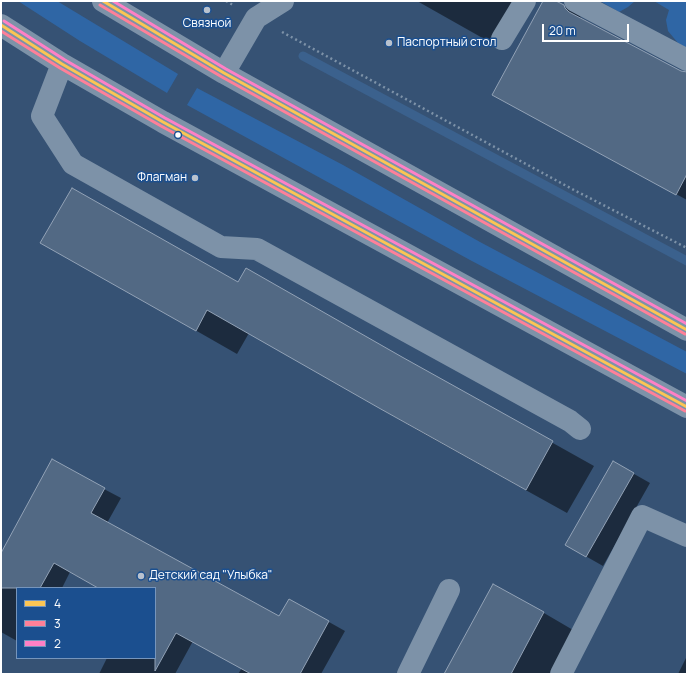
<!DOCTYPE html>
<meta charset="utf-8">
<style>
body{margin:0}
#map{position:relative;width:688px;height:675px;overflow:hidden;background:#365274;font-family:Manrope,sans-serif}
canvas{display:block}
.frame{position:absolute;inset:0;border:2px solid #fff;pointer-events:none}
.legend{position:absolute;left:16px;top:587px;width:140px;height:72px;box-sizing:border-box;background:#1b4f8f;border:1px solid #7695bc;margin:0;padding:5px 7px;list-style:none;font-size:12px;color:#fff}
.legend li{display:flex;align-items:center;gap:8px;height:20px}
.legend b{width:20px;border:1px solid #7695bc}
.scale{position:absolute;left:542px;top:24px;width:87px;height:18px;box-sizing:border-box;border:2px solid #fff;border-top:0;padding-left:5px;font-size:12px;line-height:14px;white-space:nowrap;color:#fff;-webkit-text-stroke:3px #1b4f8f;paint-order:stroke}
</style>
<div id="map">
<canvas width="688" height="675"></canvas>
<div class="frame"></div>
<ul class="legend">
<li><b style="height:5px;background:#fcc553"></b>4</li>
<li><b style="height:5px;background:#ff8098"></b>3</li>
<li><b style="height:5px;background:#ff80c5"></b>2</li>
</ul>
<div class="scale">20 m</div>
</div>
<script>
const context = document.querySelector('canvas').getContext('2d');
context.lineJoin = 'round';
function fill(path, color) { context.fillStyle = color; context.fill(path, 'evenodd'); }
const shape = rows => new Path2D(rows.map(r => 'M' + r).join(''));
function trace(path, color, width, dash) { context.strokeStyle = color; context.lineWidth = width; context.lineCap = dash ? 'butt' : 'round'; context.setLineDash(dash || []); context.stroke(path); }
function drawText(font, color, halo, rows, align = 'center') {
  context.font = font + ' Manrope,sans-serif'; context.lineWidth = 3; context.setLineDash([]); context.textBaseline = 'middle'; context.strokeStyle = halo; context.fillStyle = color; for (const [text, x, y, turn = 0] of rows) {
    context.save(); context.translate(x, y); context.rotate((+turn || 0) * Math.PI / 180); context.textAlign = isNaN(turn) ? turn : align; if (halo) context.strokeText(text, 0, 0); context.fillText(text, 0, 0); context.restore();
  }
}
fill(shape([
 [18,1,57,1,178,74,167,93,80,41],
 [600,1,635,1,628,7,619,12],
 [654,1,687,1,687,48,678,43,668,31,666,20,669,10],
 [197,88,343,165,480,242,687,352,687,374,470,260,187,105]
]), '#2f66a5');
fill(shape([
 [417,1,529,1,502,49],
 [544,1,554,1,580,16,581,18,681,72,687,73,687,200,510,104],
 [83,266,238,283,401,358,594,466,567,513,421,432,249,333,237,354],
 [613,462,650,483,603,566,566,545],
 [104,489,121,498,107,523,280,617,329,622,345,631,321,674,238,674,242,668,193,641,175,674,99,674,107,658,155,658,155,588,99,588,70,572,62,588,17,588,17,641,1,632,1,555],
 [493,586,544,613,585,637,565,674,445,674],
 [687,656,687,674,678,674]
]), '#0007');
trace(shape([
 [303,56,687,261]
]), '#3b618d', 9);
const building = shape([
 [543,1,556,1,564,5,565,8,569,12,681,71,687,72,687,174,676,195,492,95,543,1],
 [72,188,238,282,246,268,402,357,553,441,526,490,379,408,207,310,196,331,40,243,72,188],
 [52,459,105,488,91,513,279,616,289,599,329,621,300,674,251,674,176,633,155,671,155,588,98,588,54,563,40,588,1,588,1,553,52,459],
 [613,461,634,473,586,557,565,545,613,461],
 [493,584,544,612,511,674,444,674,493,584]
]);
fill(building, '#526984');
trace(building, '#92a2b6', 1);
trace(shape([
 [226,1,233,5],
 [282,32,574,190,687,248]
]), '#7d92a8', 2.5, [2, 3]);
trace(shape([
 [103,1,224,73,687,330],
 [575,1,687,60],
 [1,25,62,64,163,122,687,407],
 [502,39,525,1],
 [62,64,42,116,73,164,221,247,257,249,570,421,580,429],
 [224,73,256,18,283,1],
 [408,674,449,590],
 [561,674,642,516,687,536]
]), '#7d92a8', 22);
trace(shape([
 [103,1,224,73,687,330],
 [1,25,62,64,163,122,687,407]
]), '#fcc553', 3);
trace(shape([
 [100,5,222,77,685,334],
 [1,31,60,68,161,126,685,411]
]), '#ff8098', 3);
trace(shape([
 [113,1,226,69,687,324],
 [4,21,65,60,165,118,687,401]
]), '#ff80c5', 3);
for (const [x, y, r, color] of [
 [207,10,4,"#b9c2ce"],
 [389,43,4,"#b9c2ce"],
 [178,135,3.5,"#fff"],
 [195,178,4,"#b9c2ce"],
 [141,576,4,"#b9c2ce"]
]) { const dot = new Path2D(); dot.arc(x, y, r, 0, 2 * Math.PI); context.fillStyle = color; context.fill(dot); trace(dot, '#1b4f8f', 1.5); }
drawText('12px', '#fff', '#1b4f8f', [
 ["Связной",207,24,"center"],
 ["Паспортный стол",397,43],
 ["Флагман",187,178,"right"],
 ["Детский сад \"Улыбка\"",149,576]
], 'left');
</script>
